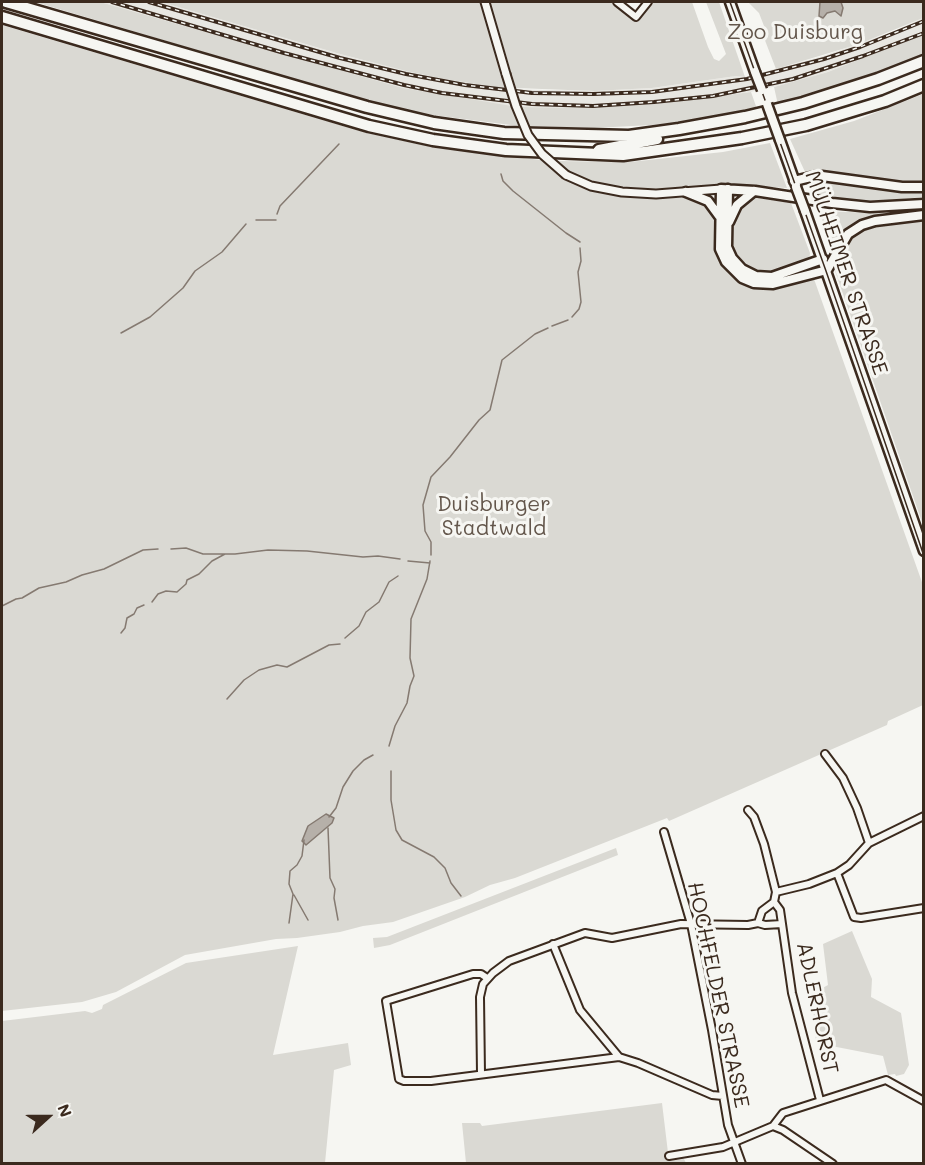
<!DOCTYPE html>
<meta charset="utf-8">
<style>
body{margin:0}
#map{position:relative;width:925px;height:1165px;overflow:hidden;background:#f6f6f2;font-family:Mali,sans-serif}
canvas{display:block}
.frame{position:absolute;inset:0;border:3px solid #3b2a1e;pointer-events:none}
.north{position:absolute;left:18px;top:1087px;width:60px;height:60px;-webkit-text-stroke:4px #f6f6f2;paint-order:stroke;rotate:69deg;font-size:16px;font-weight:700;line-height:24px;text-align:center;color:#3b2a1e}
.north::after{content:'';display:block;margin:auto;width:21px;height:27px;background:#3b2a1e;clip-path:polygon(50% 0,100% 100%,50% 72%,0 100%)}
</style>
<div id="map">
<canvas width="925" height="1165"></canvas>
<div class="frame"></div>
<div class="north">N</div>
</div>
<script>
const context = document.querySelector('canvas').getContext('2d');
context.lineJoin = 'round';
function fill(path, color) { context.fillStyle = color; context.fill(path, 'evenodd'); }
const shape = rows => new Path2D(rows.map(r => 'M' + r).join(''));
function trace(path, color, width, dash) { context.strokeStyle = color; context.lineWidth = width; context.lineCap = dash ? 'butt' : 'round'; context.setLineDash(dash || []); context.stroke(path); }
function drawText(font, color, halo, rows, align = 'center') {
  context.font = font + ' Mali,sans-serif'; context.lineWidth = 6; context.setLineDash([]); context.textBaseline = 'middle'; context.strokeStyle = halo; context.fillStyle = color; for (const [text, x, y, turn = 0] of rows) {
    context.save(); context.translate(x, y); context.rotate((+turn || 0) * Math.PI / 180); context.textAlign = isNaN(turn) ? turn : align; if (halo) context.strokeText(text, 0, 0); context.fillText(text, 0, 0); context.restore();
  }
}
fill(shape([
 [100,2,161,2,340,54,406,71,444,79,508,89,594,91,652,88,736,76,745,77,823,56,892,32,923,18,924,34,828,72,794,82,751,92,653,104,593,108,522,107,499,105,403,88]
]), '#e8e7e2');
fill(shape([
 [35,2,100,2,403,88,512,106,519,126,424,114,365,100],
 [161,2,481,2,508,89,444,79,406,71,340,54],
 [490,2,612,2,636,22,653,2,692,2,708,47,714,59,719,61,726,54,706,2,719,2,745,77,736,76,652,88,594,91,516,88],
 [748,2,923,2,923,18,859,44,776,69,761,30,764,26,759,13],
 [2,25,363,132,437,148,541,160,564,178,581,187,599,193,654,199,693,197,706,203,713,212,716,223,717,243,735,277,814,279,923,585,923,705,888,721,887,725,669,821,667,818,515,878,490,885,465,897,393,922,363,926,340,932,297,938,276,939,185,955,116,992,82,1002,2,1011],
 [923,34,923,56,894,69,833,90,778,105,774,87,828,72],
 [751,92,757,109,709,119,652,125,594,128,529,126,522,107,593,108,653,104],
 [923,94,923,197,870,202,816,196,790,139,854,121],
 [770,143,787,188,720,184,654,189,616,186,592,182,577,176,555,161,630,162,723,152],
 [752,197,791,203,810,253,809,260,777,273,762,274,748,269,735,257,731,247,731,224,740,206],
 [923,208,923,525,834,268,837,260,819,211,879,213],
 [616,848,618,855,390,945,374,948,373,938,387,937],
 [852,931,872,979,871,997,901,1013,909,1065,904,1074,896,1076,895,1074,888,1075,883,1056,816,1043,812,994,828,985,823,944],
 [298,946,273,1055,348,1043,351,1065,334,1070,325,1163,2,1163,2,1021,85,1011,92,1013,102,1009,103,1005,186,963],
 [662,1103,669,1161,684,1159,686,1163,466,1163,462,1123,480,1123,482,1126]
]), '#dad9d3');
const water = shape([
 [820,2,841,2,843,8,841,16,835,11,827,13,823,18,819,16,820,2],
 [326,814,334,818,332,823,306,845,302,841,308,826,326,814]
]);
fill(water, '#b6b0a9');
trace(water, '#857a71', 1.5);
trace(shape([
 [501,174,503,181,513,191,566,233,580,242],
 [277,214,280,206,339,144],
 [256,220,276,220],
 [572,317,579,309,581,302,578,272,581,261,580,248],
 [552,326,568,320],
 [121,333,150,317,183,288,195,271,222,252,246,224],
 [171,549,186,548,203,554,235,554,268,550,307,551,363,557,378,556,400,559],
 [431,555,431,542,425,531,423,505,431,477,450,457,479,420,490,410,502,360,535,334,548,328],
 [408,561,430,563],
 [152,602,158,594,166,591,177,592,186,584,187,580,199,574,212,561,225,554],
 [2,606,16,599,22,598,39,588,66,582,82,575,104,569,143,550,158,549],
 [121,633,125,628,127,618,134,614,137,608,144,605],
 [345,638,359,626,366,612,379,602,389,582,398,576],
 [227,699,244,680,259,670,277,665,287,667,329,645,340,644],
 [389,746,395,726,407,703,410,686,414,676,410,658,411,619,427,579,430,561],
 [391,771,391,800,396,830,402,840,434,857,445,868,451,883,461,896],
 [329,817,336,808,343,787,353,771,364,760,373,755],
 [328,828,330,878,335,889,334,898,338,920],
 [294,895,308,920],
 [289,923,293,894,289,884,290,871,297,865,302,856,304,840]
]), '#857a71', 1.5);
const minor = shape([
 [617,2,636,17,648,2],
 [825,754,843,778,857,808,869,843],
 [748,810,754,817,764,844,776,892],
 [664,832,691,924,712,1030,728,1125,742,1164],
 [837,873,854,917,861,918,924,908],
 [774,902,780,910,792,993,820,1100],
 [758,923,765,925,782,924],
 [553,944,580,1010,619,1057],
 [487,978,481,974,473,974,386,1001,399,1079,404,1081,431,1081,619,1057,638,1063,712,1095,723,1096],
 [481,1074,480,997,483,984,493,973,509,961,585,933,612,938,681,924,748,925,758,923,762,911,774,902,776,892,809,884,837,873,849,865,869,843,924,816],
 [773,1126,783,1113,886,1080,924,1101],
 [669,1156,723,1147,773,1126,783,1130,833,1164]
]);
const tertiary = shape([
 [485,2,506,74],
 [566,175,591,186,622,192,656,194,721,189]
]);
const secondary = shape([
 [730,2,755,72],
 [780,140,796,185],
 [794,181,815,176,822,176,902,187,924,187],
 [728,189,727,247,732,258,742,269,756,276,772,277,823,259],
 [686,192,708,201,719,216],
 [924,204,870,207,832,203,755,191,721,189,720,249,726,262,742,278,754,283,773,284,827,270,848,234,862,225,875,221,924,215],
 [805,211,924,551],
 [729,222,737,205,754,191]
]);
const motorway = shape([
 [6,2,367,107,434,123,504,133,629,136,679,129,745,117,803,103,878,79,924,61],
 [2,17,369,126,433,140,506,150,623,155,742,138,806,125,885,101,924,85],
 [599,150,657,139]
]);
trace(minor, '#3b2a1e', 10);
trace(tertiary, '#3b2a1e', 11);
trace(secondary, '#3b2a1e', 13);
trace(motorway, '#3b2a1e', 15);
trace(minor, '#f6f6f2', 6);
trace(tertiary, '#f6f6f2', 7);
trace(secondary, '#f6f6f2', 8);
trace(motorway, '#f6f6f2', 10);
trace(shape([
 [730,2,826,271,924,556]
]), '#3b2a1e', 1.5);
const rail = shape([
 [112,2,284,53,404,85,442,93,532,104,593,106,654,102,713,96,793,79,863,56,924,33],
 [149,2,340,58,406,74,465,85,532,93,593,94,652,92,747,79,824,59,860,47,924,21]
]);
trace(rail, '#3b2a1e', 4);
trace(rail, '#f6f6f2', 1.5, [4.5]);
const tertiaryBridge = shape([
 [506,74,516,106,528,135,542,154,566,175]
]);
const secondaryBridge = shape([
 [755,72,762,90],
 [767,104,780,140],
 [796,187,805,211]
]);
trace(tertiaryBridge, '#3b2a1e', 11, []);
trace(secondaryBridge, '#3b2a1e', 13, []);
trace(tertiaryBridge, '#f6f6f2', 7);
trace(secondaryBridge, '#f6f6f2', 8);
drawText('21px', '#63564b', '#f6f6f2', [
 ["Zoo Duisburg",795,33],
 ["Duisburger",494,505],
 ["Stadtwald",494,529]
]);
drawText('21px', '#3b2a1e', '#f6f6f2', [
 ["MÜLHEIMER STRASSE",846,273,71],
 ["HOCHFELDER STRASSE",718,995,78],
 ["ADLERHORST",817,1008,78]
]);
</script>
